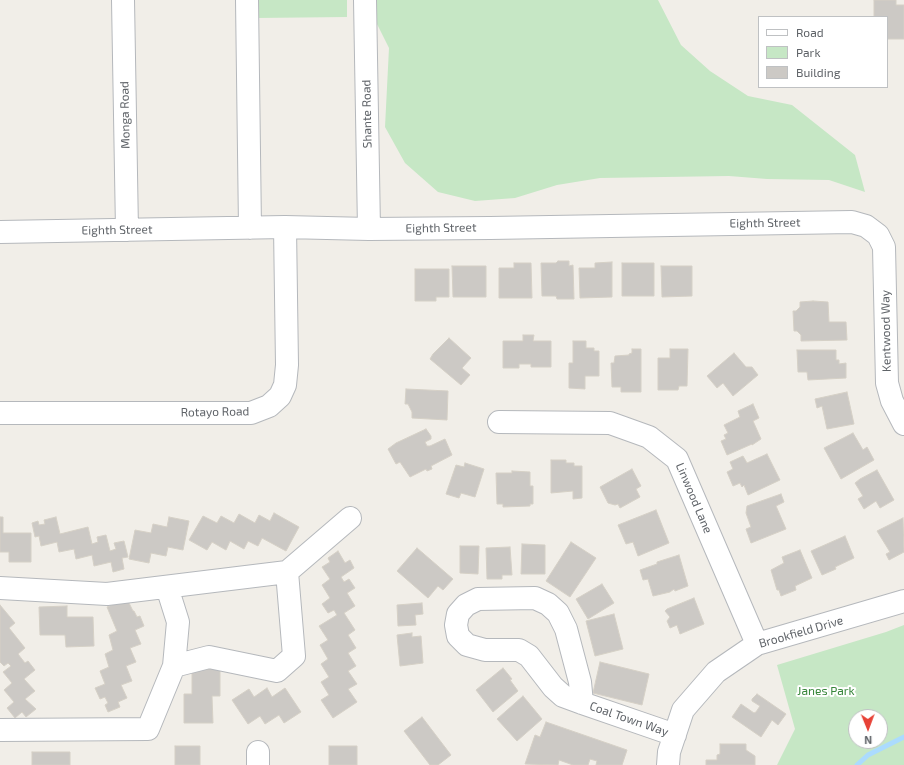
<!DOCTYPE html>
<style>
body{margin:0}
#map{position:relative;width:904px;height:765px;overflow:hidden;background:#f1eee8;font-family:"Exo 2",sans-serif}
canvas{display:block}
.legend{position:absolute;left:758px;top:16px;width:130px;height:72px;box-sizing:border-box;background:#fff;border:1px solid #bfc1c3;margin:0;padding:5px 7px;list-style:none;font-size:12px;color:#5f6368}
.legend li{display:flex;align-items:center;gap:8px;height:20px}
.legend b{width:20px;border:1px solid #bfc1c3}
.north{position:absolute;left:848px;top:709px;width:40px;height:40px;box-sizing:border-box;background:#fff;border:1px solid #bfc1c3;border-radius:50%;rotate:179deg;font-size:11px;font-weight:700;line-height:16px;text-align:center;color:#5f6368}
.north::after{content:'';display:block;margin:auto;width:14px;height:18px;background:#e74237;clip-path:polygon(50% 0,100% 100%,50% 72%,0 100%)}
</style>
<div id="map">
<canvas width="904" height="765"></canvas>
<ul class="legend">
<li><b style="height:5px;background:#fff"></b>Road</li>
<li><b style="height:11px;background:#c6e7c5"></b>Park</li>
<li><b style="height:11px;background:#ccc9c5"></b>Building</li>
</ul>
<div class="north">N</div>
</div>
<script>
const context = document.querySelector('canvas').getContext('2d');
context.lineJoin = 'round';
function fill(path, color) { context.fillStyle = color; context.fill(path, 'evenodd'); }
const shape = rows => new Path2D(rows.map(r => 'M' + r).join(''));
function trace(path, color, width, dash) { context.strokeStyle = color; context.lineWidth = width; context.lineCap = dash ? 'butt' : 'round'; context.setLineDash(dash || []); context.stroke(path); }
function drawText(font, color, halo, rows, align = 'center') {
  context.font = font + ' "Exo 2",sans-serif'; context.lineWidth = 4; context.setLineDash([]); context.textBaseline = 'middle'; context.strokeStyle = halo; context.fillStyle = color; for (const [text, x, y, turn = 0] of rows) {
    context.save(); context.translate(x, y); context.rotate((+turn || 0) * Math.PI / 180); context.textAlign = isNaN(turn) ? turn : align; if (halo) context.strokeText(text, 0, 0); context.fillText(text, 0, 0); context.restore();
  }
}
fill(shape([
 [256,0,347,0,347,17,256,18],
 [368,0,658,0,681,45,710,71,748,96,792,105,855,155,865,192,829,180,767,179,729,176,600,178,557,185,515,198,475,201,438,192,405,163,385,127,389,48,370,10],
 [904,625,904,765,777,765,795,729,777,665,886,632],
 [856,717,880,717,880,741,856,741]
]), '#c6e7c5');
trace(shape([
 [857,765,868,755,904,737]
]), '#abdbfe', 5);
const building = shape([
 [874,0,896,0,896,5,904,5,904,39,887,39,887,17,874,17,874,0],
 [558,261,569,261,569,266,573,265,574,299,557,299,556,296,542,296,541,263,556,263,558,261],
 [612,262,612,297,580,298,579,268,595,268,595,263,612,262],
 [514,263,531,263,532,298,499,298,499,268,514,268,514,263],
 [622,263,654,263,654,296,622,296,622,263],
 [452,266,486,266,486,297,453,297,452,266],
 [661,266,692,266,692,296,662,297,661,266],
 [415,269,449,269,449,297,436,297,436,301,415,301,415,269],
 [813,301,828,302,829,322,846,322,847,340,801,341,801,335,797,331,794,331,793,311,796,311,800,307,800,302,813,301],
 [523,335,534,335,533,341,551,341,551,367,531,367,531,364,519,364,519,368,503,368,503,341,523,341,523,335],
 [449,338,471,358,462,368,470,375,461,385,430,359,433,354,449,338],
 [573,341,586,341,586,348,594,348,594,351,599,351,599,376,585,376,585,389,569,388,569,363,573,363,573,341],
 [632,349,641,349,641,392,621,392,621,387,612,387,611,363,614,363,615,356,629,355,629,354,632,353,632,349],
 [670,349,688,349,687,386,679,386,678,390,658,390,658,358,670,358,670,349],
 [797,350,836,350,836,360,839,360,839,364,846,363,846,378,808,380,807,372,798,372,797,350],
 [734,353,746,367,752,367,758,375,733,396,723,383,717,388,707,376,734,353],
 [406,389,448,391,447,420,412,418,412,412,408,404,405,404,406,389],
 [847,392,854,424,827,429,822,406,817,408,815,399,847,392],
 [753,404,759,418,753,421,761,439,752,445,752,444,727,455,721,441,726,439,724,435,728,433,724,425,740,417,738,411,753,404],
 [426,429,431,436,431,439,425,442,427,446,430,446,445,439,452,455,431,466,432,469,427,471,426,469,410,477,400,462,396,464,388,449,396,443,426,429],
 [853,433,863,450,867,447,874,460,841,479,824,448,853,433],
 [767,454,780,480,748,495,744,485,742,487,740,483,733,486,727,472,733,469,730,462,743,456,747,463,767,454],
 [551,460,566,460,566,463,574,463,574,466,582,466,582,498,573,499,573,491,551,493,551,460],
 [465,463,484,469,475,497,461,493,459,498,446,494,456,465,464,467,465,463],
 [632,469,641,486,636,489,640,497,620,508,618,504,615,505,608,503,600,487,632,469],
 [877,470,894,500,880,508,876,501,864,509,858,499,863,496,855,483,860,479,877,470],
 [512,471,530,472,530,486,533,486,533,504,530,504,530,506,503,507,503,504,497,504,496,473,512,473,512,471],
 [781,494,784,502,776,506,786,529,751,543,746,529,751,527,746,513,747,506,781,494],
 [656,510,669,543,638,556,633,542,626,544,618,525,656,510],
 [274,513,299,527,286,551,262,538,258,546,248,541,244,549,230,541,226,550,212,542,207,550,189,540,203,516,217,523,221,516,234,523,239,514,255,523,259,515,270,521,274,513],
 [0,517,3,517,3,533,31,533,31,562,9,562,9,552,0,552,0,517],
 [56,517,60,534,88,527,92,544,98,542,97,537,106,535,110,551,116,549,114,543,124,541,128,557,122,558,124,569,113,572,111,562,94,566,92,555,76,559,74,549,59,552,57,542,41,546,39,536,35,537,32,523,38,521,39,525,45,524,44,520,56,517],
 [169,517,189,521,183,550,168,547,166,556,151,553,149,563,129,559,135,530,151,533,153,524,167,527,169,517],
 [903,518,904,552,889,560,886,554,890,552,877,531,903,518],
 [845,536,854,558,835,567,836,569,822,575,811,551,845,536],
 [571,542,596,558,570,597,546,581,571,542],
 [522,544,545,545,545,574,521,574,522,544],
 [460,546,479,546,478,574,460,573,460,546],
 [510,547,512,575,502,575,502,579,487,579,486,548,510,547],
 [417,548,453,579,443,590,438,586,428,598,397,571,417,548],
 [800,550,812,578,795,586,796,590,781,596,779,590,777,590,771,570,784,563,782,557,800,550],
 [338,551,345,563,350,560,354,568,341,577,344,582,349,579,355,588,347,593,355,606,344,613,355,630,348,635,356,648,348,653,356,666,348,671,357,684,348,689,357,702,333,718,321,700,329,695,321,682,329,677,321,664,328,659,320,645,328,640,319,626,337,615,334,610,328,613,322,604,330,598,322,585,330,579,322,567,330,562,328,558,338,551],
 [679,555,688,586,675,591,674,589,670,592,653,596,648,579,643,580,640,570,657,564,657,562,679,555],
 [602,584,614,603,588,619,576,599,602,584],
 [694,598,704,624,680,634,677,625,670,628,667,621,670,617,665,611,667,609,694,598],
 [127,599,133,611,134,611,137,617,140,616,144,626,135,630,141,644,130,648,136,662,126,666,132,681,121,685,127,698,118,702,120,707,108,712,105,705,108,703,105,697,100,699,95,688,105,684,100,671,109,667,105,654,113,650,109,635,117,631,107,607,127,599],
 [422,603,423,614,415,615,416,625,398,626,397,605,422,603],
 [0,605,15,623,9,628,25,648,18,654,25,663,28,661,35,670,24,679,35,691,25,699,36,709,26,717,22,712,15,718,7,708,14,702,4,690,12,683,3,672,11,666,8,663,4,666,0,662,0,605],
 [67,606,67,617,93,617,94,646,66,647,65,635,40,635,39,607,67,606],
 [614,614,623,649,595,656,586,621,614,614],
 [412,633,412,637,421,636,423,663,400,666,397,635,412,633],
 [600,662,649,674,642,705,593,693,600,662],
 [503,668,512,679,510,680,518,691,493,712,476,690,503,668],
 [192,669,220,669,220,696,212,696,213,723,184,723,184,694,192,694,192,669],
 [267,688,272,697,285,688,301,712,284,723,279,715,265,724,260,716,248,724,232,700,249,689,254,697,267,688],
 [757,694,786,714,778,725,772,720,761,737,732,717,741,704,754,713,756,712,760,706,752,701,752,699,757,694],
 [523,696,542,719,517,741,497,719,523,696],
 [422,717,451,755,438,765,430,765,404,731,422,717],
 [546,722,627,750,622,765,596,765,597,761,590,759,588,765,573,765,559,760,558,765,525,764,535,735,540,737,546,722],
 [720,744,746,744,746,750,755,756,755,765,706,765,706,760,717,760,717,755,720,754,720,744],
 [175,746,200,746,200,765,175,765,175,746],
 [329,746,357,746,357,765,329,765,329,746],
 [32,752,70,752,70,765,32,765,32,752]
]);
fill(building, '#ccc9c5');
trace(building, '#d5d0c6', 1);
const minor = shape([
 [123,0,127,230],
 [247,0,250,228],
 [365,0,369,229],
 [0,232,285,227,369,229,490,228,852,222,866,226,878,235,884,247,887,383,892,401,904,424],
 [0,413,251,413,269,406,280,396,285,385,287,365,285,227],
 [499,422,610,423,649,437,677,459,757,644],
 [0,588,107,594,287,572,350,518],
 [174,666,209,657,277,671,294,656,287,572],
 [582,703,580,682,566,629,558,613,548,604,535,598,478,599,466,605,458,614,456,625,458,636,467,645,485,650,519,650,529,656,553,687,563,696,582,703,675,735],
 [0,730,148,729,174,666,178,622,167,587],
 [258,752,258,765],
 [668,765,669,752,683,710,716,672,757,644,904,601]
]);
trace(minor, '#b5b8bc', 24);
trace(minor, '#fff', 22);
drawText('12px', '#5f6368', '#fff', [
 ["Shante Road",367,114,-91],
 ["Monga Road",125,115,-91],
 ["Eighth Street",765,223,-1],
 ["Eighth Street",441,228,-1],
 ["Eighth Street",117,230,-1],
 ["Kentwood Way",886,331,-91],
 ["Rotayo Road",215,412,-1],
 ["Linwood Lane",694,498,67],
 ["Brookfield Drive",801,632,-16],
 ["Coal Town Way",629,719,19]
]);
drawText('12px', '#37863a', '#fff', [
 ["Janes Park",826,691]
]);
</script>
